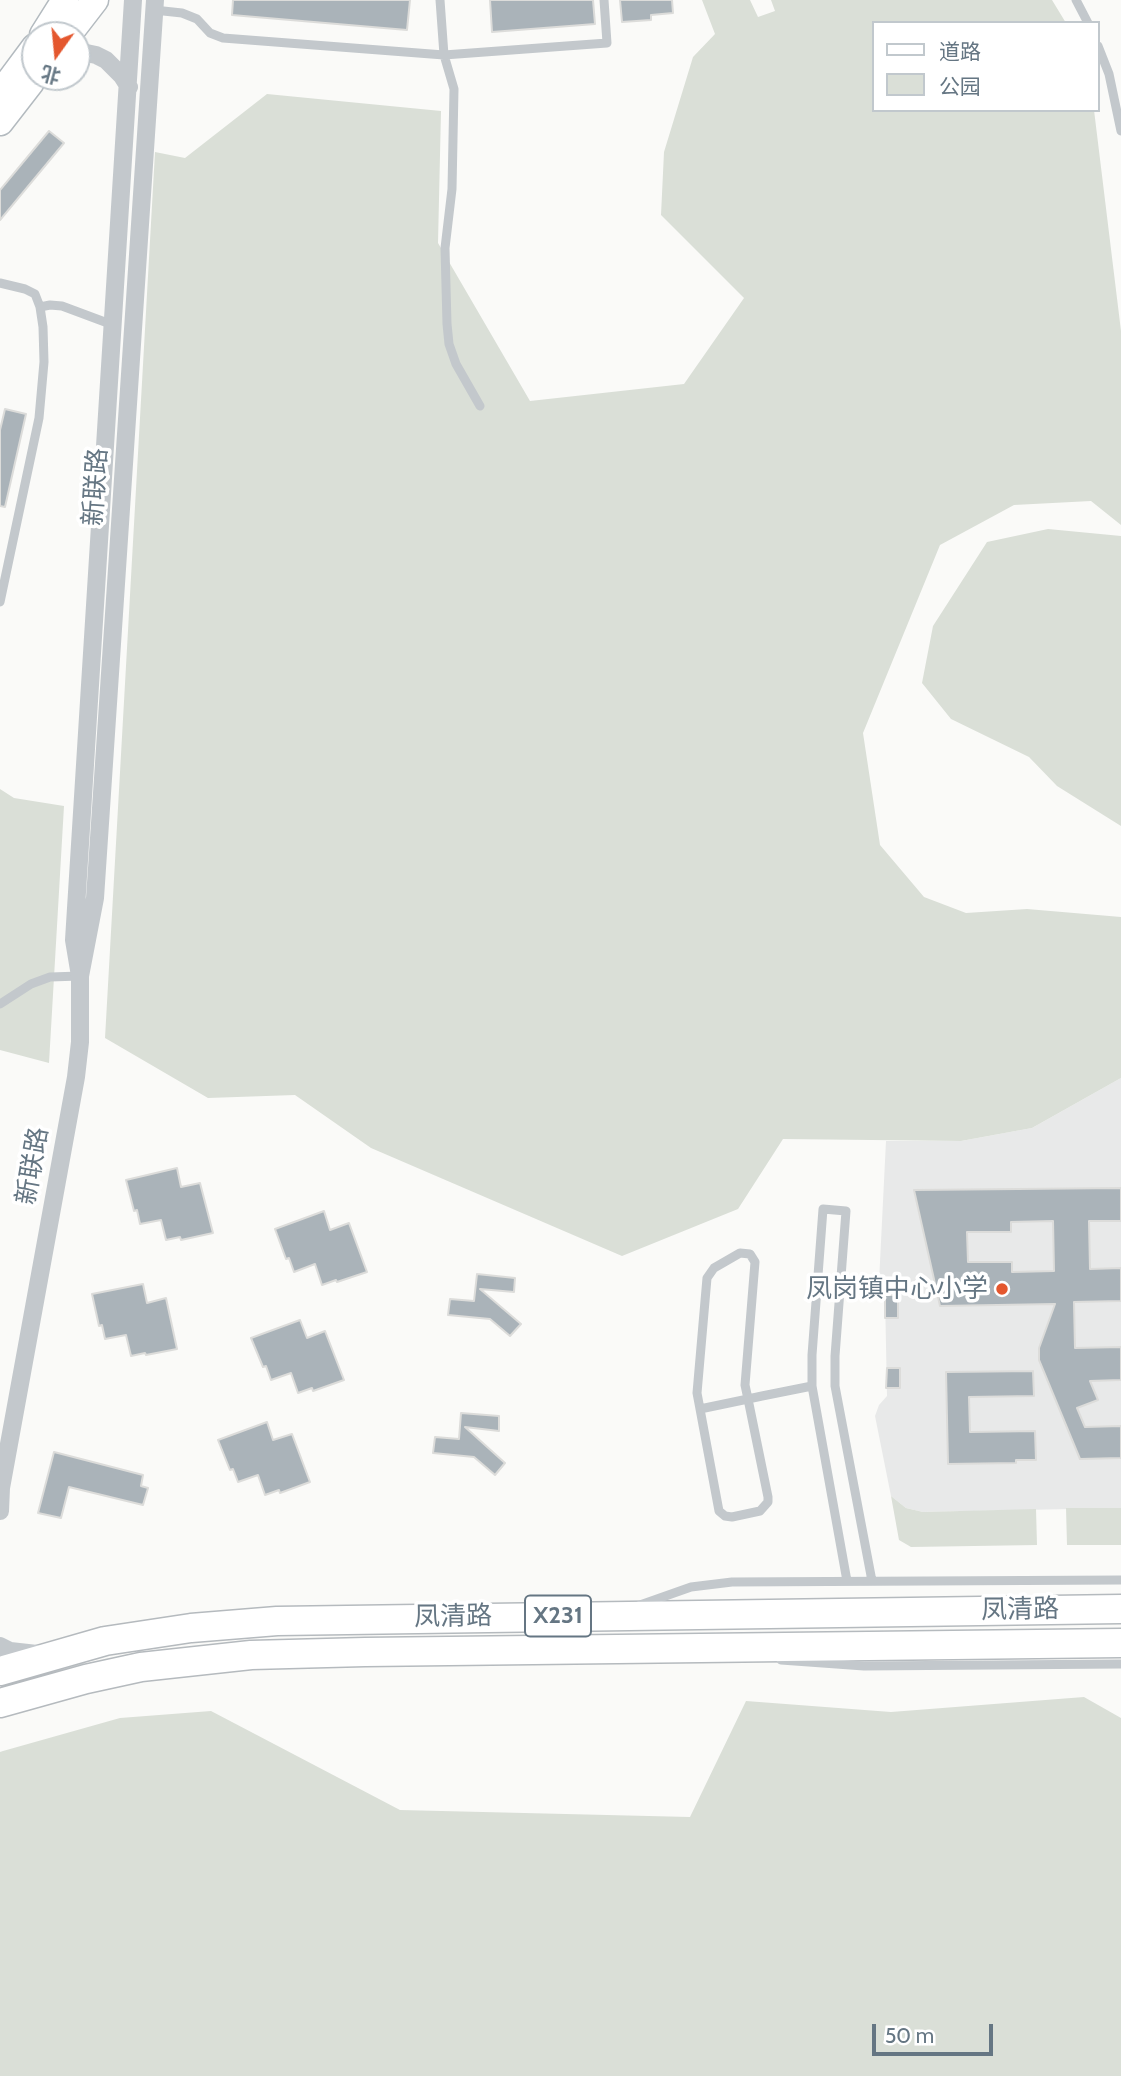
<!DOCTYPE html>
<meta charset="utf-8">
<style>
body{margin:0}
#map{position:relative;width:1121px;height:2076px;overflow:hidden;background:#fafaf8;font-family:Cabin,"Noto Sans SC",sans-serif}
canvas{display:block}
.legend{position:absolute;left:872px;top:21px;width:228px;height:91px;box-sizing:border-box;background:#fff;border:2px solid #c1c8cd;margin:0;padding:9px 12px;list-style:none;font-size:21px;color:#657683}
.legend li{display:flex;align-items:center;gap:14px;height:35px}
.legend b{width:35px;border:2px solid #c1c8cd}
.north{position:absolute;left:21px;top:21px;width:70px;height:70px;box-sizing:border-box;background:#fff;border:2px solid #c1c8cd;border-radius:50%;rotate:195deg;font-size:19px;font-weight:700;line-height:28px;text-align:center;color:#657683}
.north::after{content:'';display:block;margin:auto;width:24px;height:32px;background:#e4572e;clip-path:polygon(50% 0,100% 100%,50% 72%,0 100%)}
.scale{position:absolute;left:872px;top:2024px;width:121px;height:32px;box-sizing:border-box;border:4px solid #657683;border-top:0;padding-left:9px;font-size:21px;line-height:24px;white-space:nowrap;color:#657683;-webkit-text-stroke:5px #fff;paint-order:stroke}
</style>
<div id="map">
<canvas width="1121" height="2076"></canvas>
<ul class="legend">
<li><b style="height:9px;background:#fff"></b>道路</li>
<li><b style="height:19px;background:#dadfd7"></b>公园</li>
</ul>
<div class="north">北</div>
<div class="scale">50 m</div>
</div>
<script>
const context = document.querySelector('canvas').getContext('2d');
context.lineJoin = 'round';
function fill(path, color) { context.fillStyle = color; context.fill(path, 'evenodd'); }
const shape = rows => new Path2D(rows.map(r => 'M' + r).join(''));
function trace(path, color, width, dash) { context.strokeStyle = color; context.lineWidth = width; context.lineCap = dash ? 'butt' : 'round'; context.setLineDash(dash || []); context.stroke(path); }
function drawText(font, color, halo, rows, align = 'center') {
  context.font = font + ' Cabin,"Noto Sans SC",sans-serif'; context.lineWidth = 7; context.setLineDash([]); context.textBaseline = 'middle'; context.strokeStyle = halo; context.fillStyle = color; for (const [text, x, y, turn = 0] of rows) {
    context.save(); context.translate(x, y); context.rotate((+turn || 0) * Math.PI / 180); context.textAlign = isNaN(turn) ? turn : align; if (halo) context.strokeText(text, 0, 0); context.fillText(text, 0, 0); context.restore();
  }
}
fill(shape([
 [1121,1078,1121,1508,923,1512,906,1508,891,1496,875,1416,879,1405,887,1396,885,1295,879,1282,886,1141,961,1141,1032,1128]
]), '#e8e9e9');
fill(shape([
 [702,0,750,0,758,17,775,11,771,0,1052,0,1066,23,874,23,874,110,1094,110,1121,331,1121,525,1091,501,1014,505,940,545,863,733,880,845,924,897,966,913,1027,909,1121,917,1121,1078,1032,1128,961,1141,783,1139,738,1209,622,1256,371,1148,295,1095,208,1098,105,1038,155,152,185,158,267,94,441,111,438,243,530,401,684,384,744,298,661,215,664,152,693,57,715,34],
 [1048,529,1121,536,1121,826,1057,786,1029,757,951,719,922,683,933,626,987,542],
 [0,789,14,798,64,806,49,1063,0,1050],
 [891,1496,906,1508,923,1512,1036,1509,1037,1545,911,1547,899,1540],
 [1066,1508,1121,1508,1121,1545,1067,1545],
 [1084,1697,1121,1718,1121,2076,0,2076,0,1752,3,1751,120,1718,211,1711,400,1810,690,1817,746,1701,891,1712]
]), '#dadfd7');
const building = shape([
 [233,0,410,0,407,30,232,15,233,0],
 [490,0,593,0,595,24,492,32,490,0],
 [620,0,672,0,673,13,651,15,651,20,622,22,620,0],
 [49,131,64,143,0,220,0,190,49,131],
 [5,409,26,414,5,507,0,506,0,430,5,409],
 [177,1168,181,1187,200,1183,213,1233,181,1240,180,1237,166,1240,161,1220,140,1224,137,1210,134,1211,126,1180,177,1168],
 [1121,1188,1121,1221,1089,1221,1090,1269,1121,1268,1121,1301,1074,1302,1075,1348,1121,1347,1121,1380,1090,1381,1098,1400,1077,1408,1085,1427,1121,1426,1121,1458,1080,1459,1039,1360,1039,1348,1055,1304,940,1306,914,1190,1121,1188],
 [1053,1221,1054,1271,1012,1272,1012,1262,968,1262,967,1232,1011,1232,1011,1222,1053,1221],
 [324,1211,330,1230,349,1223,367,1272,337,1282,336,1280,322,1285,315,1264,294,1272,289,1258,286,1259,275,1229,324,1211],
 [477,1274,515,1278,514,1292,480,1289,521,1324,510,1336,490,1319,448,1315,450,1299,474,1301,477,1274],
 [143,1284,147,1303,166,1298,177,1349,146,1355,145,1353,131,1356,126,1335,105,1339,102,1325,99,1326,92,1294,143,1284],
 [885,1295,898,1295,898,1318,885,1318,885,1295],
 [300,1320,307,1338,325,1331,344,1380,313,1391,312,1388,298,1393,291,1373,271,1380,266,1366,263,1367,251,1338,300,1320],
 [887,1368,900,1368,900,1388,886,1388,887,1368],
 [1033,1371,1034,1396,969,1397,970,1432,1035,1431,1036,1460,1016,1460,1016,1463,948,1464,946,1372,1033,1371],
 [461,1413,499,1416,499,1431,465,1427,505,1463,495,1475,474,1457,433,1453,435,1437,459,1439,461,1413],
 [267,1422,273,1440,292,1434,310,1482,280,1493,279,1490,265,1495,258,1475,238,1482,233,1469,230,1470,218,1440,267,1422],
 [54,1452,143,1475,141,1486,148,1488,143,1505,69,1487,61,1518,38,1513,54,1452]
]);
fill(building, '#aab3b9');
trace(building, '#dcdcda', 2);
const secondary = shape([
 [43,35,65,0],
 [68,35,95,0],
 [0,94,35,47],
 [0,122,31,82]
]);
const primary = shape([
 [0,1671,105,1641,191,1628,277,1621,1121,1609],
 [0,1703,86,1679,141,1667,251,1655,365,1652,1121,1643]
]);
trace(secondary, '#b3babf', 29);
trace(primary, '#b5babe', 31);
trace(shape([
 [440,0,444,55,454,89,452,189,445,248,447,324,449,344,456,364,480,406],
 [1076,0,1088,23],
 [154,10,182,13,197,19,210,33,223,38,444,55,607,43,604,0],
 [1098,46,1109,74,1121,131],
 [0,283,25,289,35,294,40,307,43,327,44,362,39,418,0,602],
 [40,307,50,305,62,306,113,325],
 [0,1004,31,984,50,977,80,976],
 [700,1409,697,1393,707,1278,714,1268,740,1253,750,1254,755,1262,745,1385,748,1399,768,1497,768,1502,760,1511,732,1517,725,1516,719,1511,700,1409,748,1399,762,1396,812,1386],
 [847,1581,812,1386,812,1355,823,1209,846,1211,835,1356,835,1386,872,1581],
 [640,1605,691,1587,732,1582,1121,1580],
 [781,1660,864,1666,1121,1664]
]), '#c3c8cc', 9);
trace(shape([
 [133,0,74,940,80,976,95,898,155,0],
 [77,51,96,55,106,60,122,76,129,87],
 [1,1488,76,1077,80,1042,80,976],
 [0,1491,1,1488,0,1511],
 [0,1646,10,1651,37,1654]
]), '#c3c8cc', 18);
trace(secondary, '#fff', 26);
trace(primary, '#fff', 28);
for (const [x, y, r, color] of [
 [1002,1289,7,"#e4572e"]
]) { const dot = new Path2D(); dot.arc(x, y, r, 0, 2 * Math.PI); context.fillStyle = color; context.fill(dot); trace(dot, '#fff', 2.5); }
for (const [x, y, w] of [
 [558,1616,66]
]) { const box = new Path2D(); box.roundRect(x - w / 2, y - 20.5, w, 41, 5); context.fillStyle = '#fff'; context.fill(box); trace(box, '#657683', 2); }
drawText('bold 24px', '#657683', null, [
 ["X231",558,1616]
]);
drawText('26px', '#657683', '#fff', [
 ["新联路",96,487,-86],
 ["新联路",33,1166,-80],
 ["凤清路",1020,1610,-1],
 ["凤清路",453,1617,-1]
]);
drawText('26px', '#657683', '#fff', [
 ["凤岗镇中心小学",988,1289]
], 'right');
</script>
